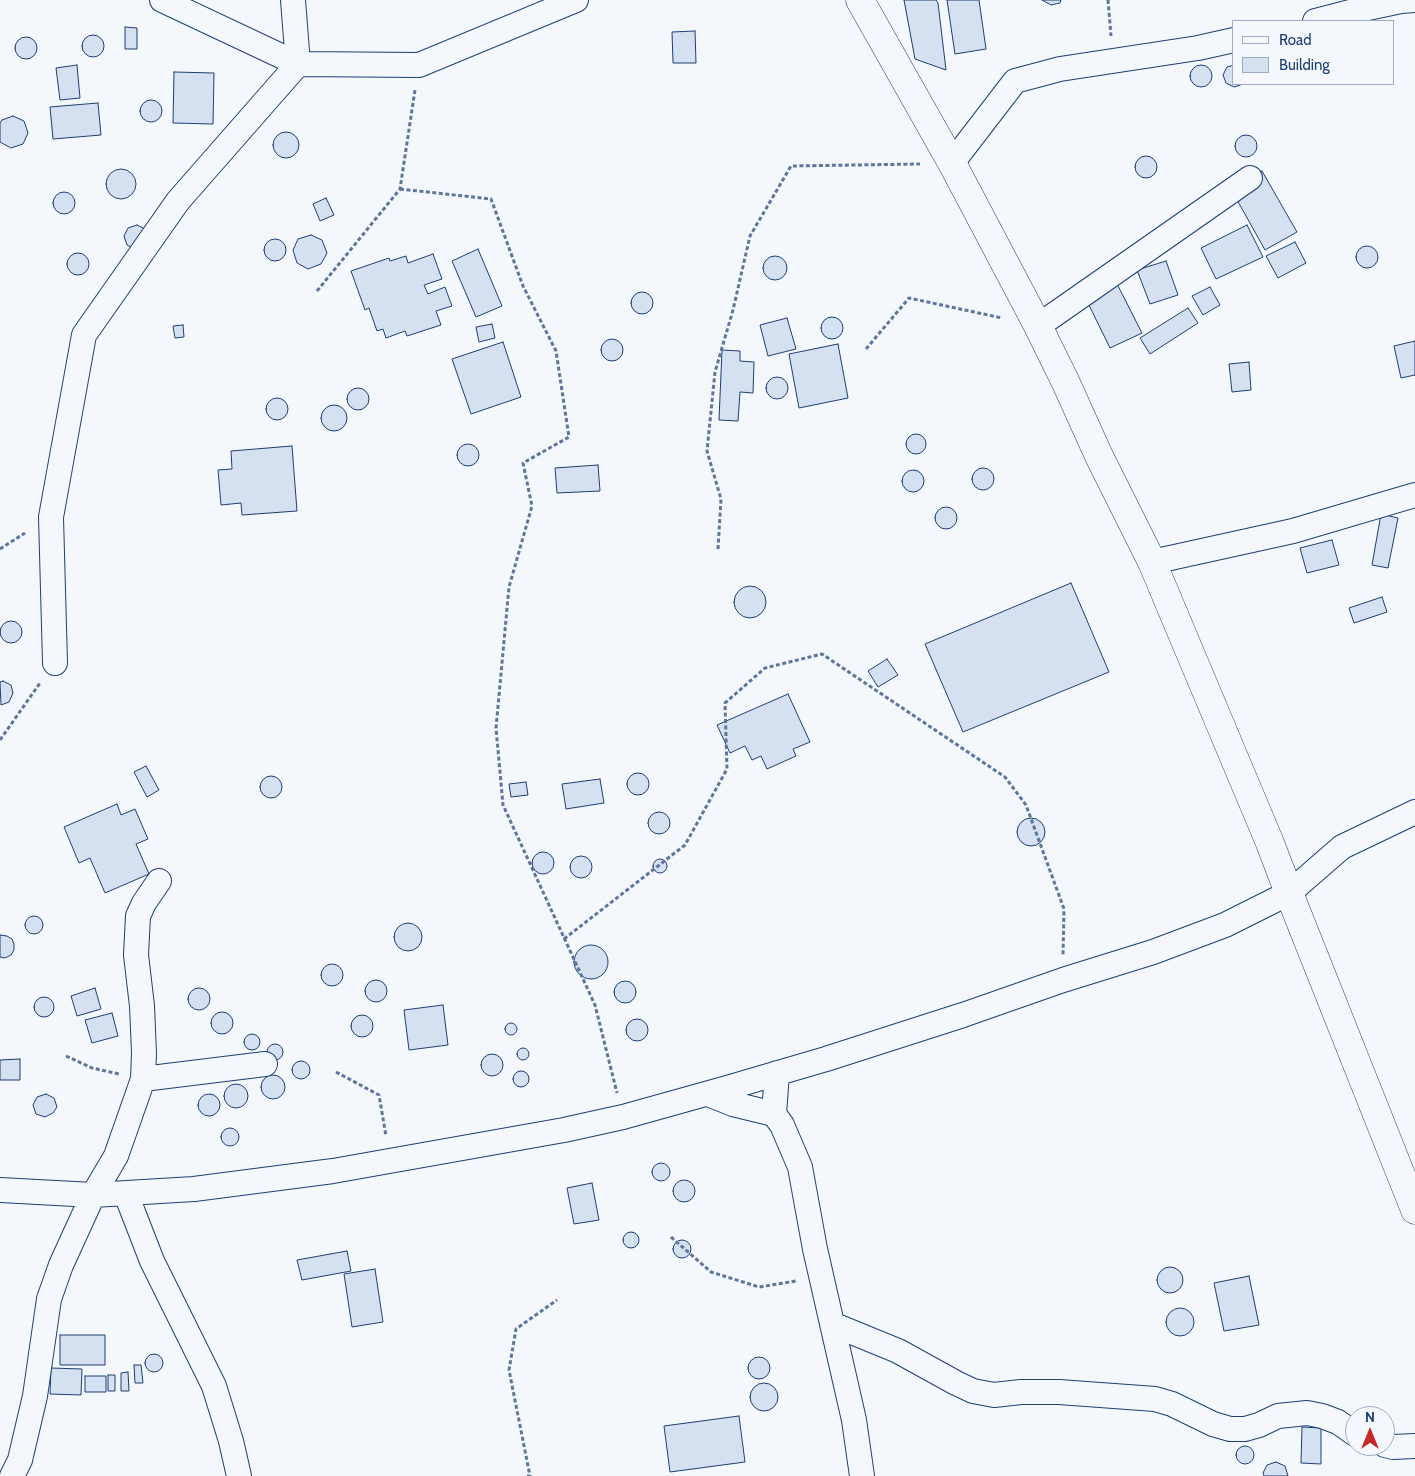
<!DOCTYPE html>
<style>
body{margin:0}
#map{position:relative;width:1415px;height:1476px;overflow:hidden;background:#f4f7fb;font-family:Cabin,sans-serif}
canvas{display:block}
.legend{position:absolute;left:1232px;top:20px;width:162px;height:65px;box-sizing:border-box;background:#f4f7fb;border:1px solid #9eadc5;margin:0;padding:6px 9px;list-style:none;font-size:15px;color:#1d3f73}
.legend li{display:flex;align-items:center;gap:10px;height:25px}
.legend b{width:25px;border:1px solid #9eadc5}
.north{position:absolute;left:1345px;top:1406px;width:50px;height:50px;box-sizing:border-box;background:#f4f7fb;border:1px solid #9eadc5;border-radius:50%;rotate:0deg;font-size:14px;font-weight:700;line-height:20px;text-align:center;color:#1d3f73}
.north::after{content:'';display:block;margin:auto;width:18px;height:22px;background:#c62828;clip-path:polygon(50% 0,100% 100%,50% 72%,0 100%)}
</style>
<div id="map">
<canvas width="1415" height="1476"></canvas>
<ul class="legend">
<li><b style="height:6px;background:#f4f7fb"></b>Road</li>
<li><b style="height:14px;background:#d5e0f0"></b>Building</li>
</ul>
<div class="north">N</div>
</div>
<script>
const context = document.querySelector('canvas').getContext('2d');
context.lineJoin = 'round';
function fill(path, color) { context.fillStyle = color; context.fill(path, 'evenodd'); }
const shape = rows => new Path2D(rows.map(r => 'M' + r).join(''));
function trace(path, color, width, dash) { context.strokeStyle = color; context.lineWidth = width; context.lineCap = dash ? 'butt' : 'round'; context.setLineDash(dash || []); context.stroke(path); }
const building = shape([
 [904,0,936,0,938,3,946,70,915,59,904,0],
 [947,0,979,0,986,49,955,54,947,0],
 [1042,0,1061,0,1060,3,1051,5,1042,0],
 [125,27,137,28,137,49,125,49,125,27],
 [695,31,696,63,673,63,672,32,695,31],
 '82 46a11 11 0 1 1 22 0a11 11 0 1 1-22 0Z',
 '15 48a11 11 0 1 1 22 0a11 11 0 1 1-22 0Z',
 '1190 76a11 11 0 1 1 22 0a11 11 0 1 1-22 0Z',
 [77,65,80,98,60,100,56,68,77,65],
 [1234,65,1234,84,1243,84,1234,87,1226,83,1223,75,1227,67,1234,65],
 [174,72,214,73,213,124,173,123,174,72],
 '140 111a11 11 0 1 1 22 0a11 11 0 1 1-22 0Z',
 [98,103,101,135,53,139,50,107,98,103],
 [13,116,24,121,28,133,23,144,11,148,0,142,0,123,2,120,13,116],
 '273 145a13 13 0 1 1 26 0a13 13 0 1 1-26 0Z',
 '1235 146a11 11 0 1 1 22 0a11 11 0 1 1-22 0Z',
 '1135 167a11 11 0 1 1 22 0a11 11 0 1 1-22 0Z',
 '106 184a15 15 0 1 1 30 0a15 15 0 1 1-30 0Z',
 [1262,171,1297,232,1265,250,1231,189,1262,171],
 '53 203a11 11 0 1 1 22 0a11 11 0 1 1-22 0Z',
 [326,198,334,215,320,221,313,204,326,198],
 [137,225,145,229,135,249,127,245,124,236,128,228,137,225],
 [1247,225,1263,257,1216,279,1201,248,1247,225],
 [311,235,322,240,327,253,321,264,308,269,297,263,293,250,298,239,311,235],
 '264 250a11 11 0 1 1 22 0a11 11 0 1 1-22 0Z',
 [1295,242,1306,263,1278,278,1266,256,1295,242],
 '1356 257a11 11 0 1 1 22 0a11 11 0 1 1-22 0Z',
 [478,249,502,306,476,317,452,261,478,249],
 '67 264a11 11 0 1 1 22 0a11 11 0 1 1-22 0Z',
 [433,254,442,279,424,285,428,294,445,287,452,306,436,311,441,325,407,336,405,331,386,338,383,329,377,331,369,308,365,310,351,271,389,258,390,261,406,256,408,263,433,254],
 '763 268a12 12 0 1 1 24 0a12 12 0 1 1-24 0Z',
 [1166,261,1178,295,1150,304,1137,270,1166,261],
 [1116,282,1142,333,1110,348,1085,297,1116,282],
 [1210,287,1220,305,1203,315,1192,296,1210,287],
 '631 303a11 11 0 1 1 22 0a11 11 0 1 1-22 0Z',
 [1188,308,1198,323,1150,354,1140,338,1188,308],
 '821 328a11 11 0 1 1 22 0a11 11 0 1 1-22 0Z',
 [787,318,796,349,768,356,760,325,787,318],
 [492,324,495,338,479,342,476,327,492,324],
 [183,325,184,337,175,338,173,326,183,325],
 '601 350a11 11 0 1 1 22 0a11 11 0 1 1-22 0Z',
 [1415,341,1415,375,1401,378,1394,346,1415,341],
 [503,342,521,397,471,414,452,359,503,342],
 [838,344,848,398,799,408,789,354,838,344],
 [722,350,740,351,740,361,754,362,753,393,740,392,738,421,719,420,722,350],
 [1249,362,1251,390,1232,392,1229,364,1249,362],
 '766 388a11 11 0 1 1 22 0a11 11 0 1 1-22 0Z',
 '347 399a11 11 0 1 1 22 0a11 11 0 1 1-22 0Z',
 '266 409a11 11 0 1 1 22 0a11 11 0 1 1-22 0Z',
 '321 418a13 13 0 1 1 26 0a13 13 0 1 1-26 0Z',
 '906 444a10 10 0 1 1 20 0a10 10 0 1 1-20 0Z',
 '457 455a11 11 0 1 1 22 0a11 11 0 1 1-22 0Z',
 [292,446,297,511,242,515,241,503,221,505,218,470,232,469,231,451,292,446],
 [598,465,600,491,557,493,555,468,598,465],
 '972 479a11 11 0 1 1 22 0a11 11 0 1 1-22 0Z',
 '902 481a11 11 0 1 1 22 0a11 11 0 1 1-22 0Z',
 '935 518a11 11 0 1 1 22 0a11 11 0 1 1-22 0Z',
 [1381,514,1398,518,1388,568,1372,565,1381,514],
 [1332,540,1339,565,1307,573,1300,548,1332,540],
 [1071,583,1109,672,963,732,925,644,1071,583],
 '734 602a16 16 0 1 1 32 0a16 16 0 1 1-32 0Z',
 [1382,597,1387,612,1354,623,1349,608,1382,597],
 '0 632a11 11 0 1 1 22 0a11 11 0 1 1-22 0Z',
 [887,659,898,675,878,687,868,671,887,659],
 [3,681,11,685,13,693,9,702,1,705,0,682,3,681],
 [788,694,810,742,793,749,796,756,767,769,761,756,752,760,745,746,730,753,717,725,788,694],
 [146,766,159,790,147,797,134,772,146,766],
 '627 784a11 11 0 1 1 22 0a11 11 0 1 1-22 0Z',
 '260 787a11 11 0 1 1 22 0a11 11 0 1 1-22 0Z',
 [600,779,604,803,566,809,562,784,600,779],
 [526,782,528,795,511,797,509,784,526,782],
 [117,804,121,815,135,809,148,839,136,844,149,874,105,893,90,858,79,863,64,827,117,804],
 '648 823a11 11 0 1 1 22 0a11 11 0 1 1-22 0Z',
 '1017 832a14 14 0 1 1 28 0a14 14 0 1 1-28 0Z',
 '532 863a11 11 0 1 1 22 0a11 11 0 1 1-22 0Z',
 '570 867a11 11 0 1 1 22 0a11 11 0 1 1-22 0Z',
 '653 866a7 7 0 1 1 14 0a7 7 0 1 1-14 0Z',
 '25 925a9 9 0 1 1 18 0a9 9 0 1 1-18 0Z',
 '394 937a14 14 0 1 1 28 0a14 14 0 1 1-28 0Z',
 [0,935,7,936,12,939,14,944,14,950,11,955,5,958,0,957,0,935],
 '574 962a17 17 0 1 1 34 0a17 17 0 1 1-34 0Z',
 '321 975a11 11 0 1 1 22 0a11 11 0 1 1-22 0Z',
 '365 991a11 11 0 1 1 22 0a11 11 0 1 1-22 0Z',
 '614 992a11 11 0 1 1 22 0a11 11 0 1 1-22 0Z',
 '188 999a11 11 0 1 1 22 0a11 11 0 1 1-22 0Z',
 [95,988,101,1009,77,1016,71,996,95,988],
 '34 1007a10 10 0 1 1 20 0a10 10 0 1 1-20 0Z',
 [443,1005,448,1045,409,1050,404,1010,443,1005],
 '211 1023a11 11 0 1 1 22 0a11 11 0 1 1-22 0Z',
 [112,1013,118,1036,92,1043,85,1020,112,1013],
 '351 1026a11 11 0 1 1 22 0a11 11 0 1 1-22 0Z',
 '626 1030a11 11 0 1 1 22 0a11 11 0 1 1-22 0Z',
 '505 1029a6 6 0 1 1 12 0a6 6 0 1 1-12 0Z',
 '244 1042a8 8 0 1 1 16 0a8 8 0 1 1-16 0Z',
 '267 1052a8 8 0 1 1 16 0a8 8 0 1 1-16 0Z',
 '517 1054a6 6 0 1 1 12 0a6 6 0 1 1-12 0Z',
 '481 1065a11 11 0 1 1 22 0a11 11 0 1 1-22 0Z',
 [20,1059,20,1080,0,1080,0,1060,20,1059],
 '292 1070a9 9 0 1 1 18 0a9 9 0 1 1-18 0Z',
 '513 1079a8 8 0 1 1 16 0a8 8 0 1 1-16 0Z',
 '261 1087a12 12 0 1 1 24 0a12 12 0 1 1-24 0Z',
 '224 1096a12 12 0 1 1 24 0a12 12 0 1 1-24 0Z',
 '198 1105a11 11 0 1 1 22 0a11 11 0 1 1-22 0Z',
 [46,1094,54,1098,57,1107,53,1113,45,1117,36,1114,33,1105,37,1097,46,1094],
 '221 1137a9 9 0 1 1 18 0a9 9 0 1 1-18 0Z',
 '652 1172a9 9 0 1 1 18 0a9 9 0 1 1-18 0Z',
 '673 1191a11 11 0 1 1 22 0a11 11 0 1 1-22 0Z',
 [592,1183,599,1220,574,1224,567,1188,592,1183],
 '623 1240a8 8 0 1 1 16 0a8 8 0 1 1-16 0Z',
 '673 1249a9 9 0 1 1 18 0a9 9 0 1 1-18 0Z',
 [347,1251,351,1271,302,1280,297,1260,347,1251],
 '1157 1280a13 13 0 1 1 26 0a13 13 0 1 1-26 0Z',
 [375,1269,383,1322,352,1327,344,1274,375,1269],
 [1249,1276,1259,1325,1224,1331,1214,1283,1249,1276],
 '1166 1322a14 14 0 1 1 28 0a14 14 0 1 1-28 0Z',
 [60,1335,105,1335,105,1365,60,1365,60,1335],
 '145 1363a9 9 0 1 1 18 0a9 9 0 1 1-18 0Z',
 '748 1368a11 11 0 1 1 22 0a11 11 0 1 1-22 0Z',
 [134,1365,141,1365,143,1383,135,1383,134,1365],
 [51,1368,82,1369,81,1395,50,1394,51,1368],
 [128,1372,129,1391,121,1391,121,1373,128,1372],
 [108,1375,115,1375,115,1391,108,1391,108,1375],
 [85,1376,106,1376,106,1392,85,1392,85,1376],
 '750 1397a14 14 0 1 1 28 0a14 14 0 1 1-28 0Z',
 [739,1416,745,1462,670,1472,664,1426,739,1416],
 [1302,1427,1321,1428,1321,1464,1301,1463,1302,1427],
 '1236 1455a9 9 0 1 1 18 0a9 9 0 1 1-18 0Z',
 [1276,1462,1285,1466,1288,1476,1264,1476,1263,1473,1267,1465,1276,1462]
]);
fill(building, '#d5e0f0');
trace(building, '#1d3f73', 1);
const street = shape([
 [162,0,298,64,419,65,576,0],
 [1315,21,1354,11,1401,1,1415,0],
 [952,163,1015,81,1060,69,1198,48,1234,40],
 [1038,326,1250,178],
 [1152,562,1293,531,1415,495],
 [55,663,51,517,84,335,178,201,298,64,293,0],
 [777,1073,774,1114,782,1125,800,1167,815,1249,854,1420,862,1476],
 [143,1079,265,1064],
 [708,1094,733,1104,774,1114],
 [0,1190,93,1195,116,1156,143,1079,144,1053,142,1006,136,955,138,916,144,903,159,881],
 [126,1194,152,1261,214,1386,231,1441,239,1476],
 [832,1324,898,1351,956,1383,973,1391,994,1395,1021,1392,1059,1392,1155,1399,1172,1404,1213,1424,1230,1429,1245,1429,1259,1425,1278,1416,1307,1413,1322,1416,1338,1422,1355,1434],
 [1385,1445,1393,1447,1415,1446],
 [12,1476,20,1460,35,1396,49,1299,61,1265,93,1195,194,1189,333,1171,564,1130,623,1117,727,1088,826,1059,963,1015,1063,980,1153,952,1225,925,1289,893,1342,847,1415,812]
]);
const secondary = shape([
 [860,0,952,163,1038,326,1066,383,1099,456,1152,562,1270,843,1289,893,1415,1210]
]);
trace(street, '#1d3f73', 26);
trace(secondary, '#1d3f73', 29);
trace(shape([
 [1108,0,1111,36],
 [400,189,491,199,523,286,556,351,569,437,523,463,532,506,509,587,496,728,503,805,595,1005,617,1093],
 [317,291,400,189,415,90],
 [866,349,909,298,1002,318],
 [0,549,25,533],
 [718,549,721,499,707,451,715,372,733,310,750,236,791,166,920,164],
 [0,740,40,683],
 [564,939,685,845,727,769,725,703,765,668,822,654,1005,777,1026,805,1064,909,1063,955],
 [66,1056,92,1068,119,1074],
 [336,1072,379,1095,386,1136],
 [671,1237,711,1272,759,1287,796,1281],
 [527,1476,530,1476,509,1370,516,1329,557,1300]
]), '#5e769c', 3, [4, 2.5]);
trace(street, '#f4f7fb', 24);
trace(secondary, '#f4f7fb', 28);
</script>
